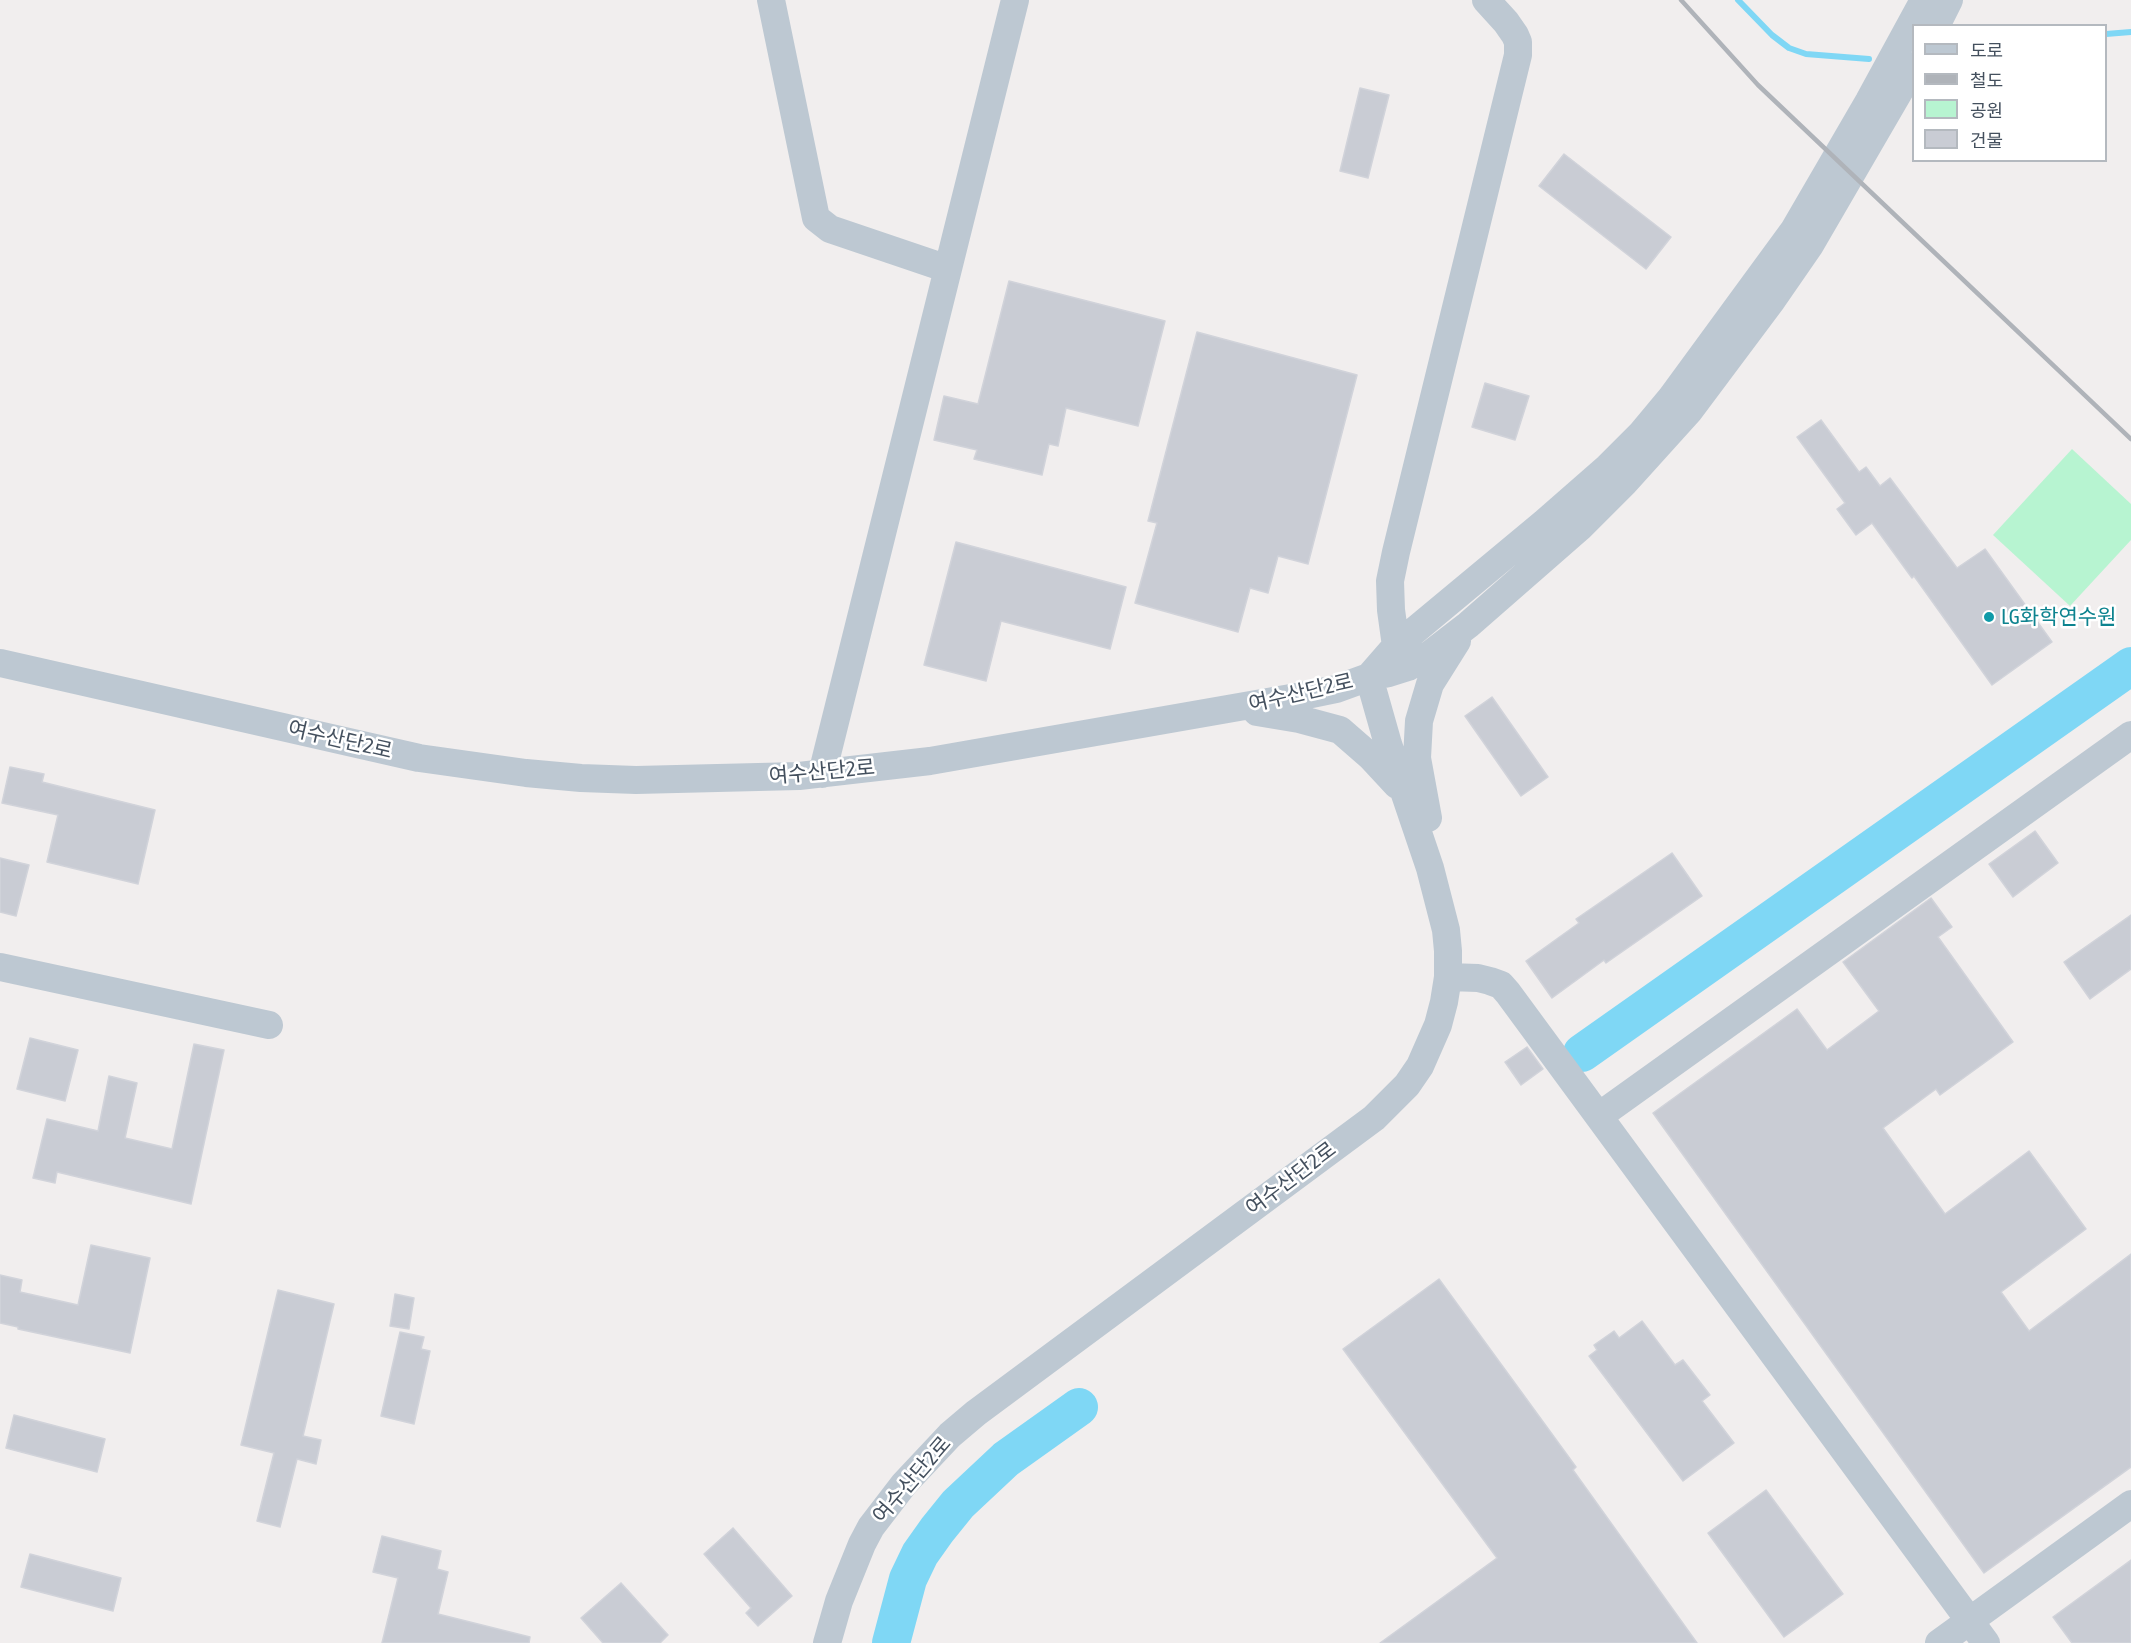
<!DOCTYPE html>
<meta charset="utf-8">
<style>
body{margin:0}
#map{position:relative;width:2131px;height:1643px;overflow:hidden;background:#f1eeee;font-family:"Asap Condensed","Noto Sans KR",sans-serif}
canvas{display:block}
.legend{position:absolute;left:1912px;top:24px;width:195px;height:138px;box-sizing:border-box;background:#fff;border:2px solid #b4b9bf;margin:0;padding:8px 10px;list-style:none;font-size:18px;color:#44505e}
.legend li{display:flex;align-items:center;gap:12px;height:30px}
.legend b{width:30px;border:2px solid #b4b9bf}
</style>
<div id="map">
<canvas width="2131" height="1643"></canvas>
<ul class="legend">
<li><b style="height:8px;background:#bdc8d2"></b>도로</li>
<li><b style="height:8px;background:#afb3b9"></b>철도</li>
<li><b style="height:16px;background:#b7f4d1"></b>공원</li>
<li><b style="height:16px;background:#c9ccd4"></b>건물</li>
</ul>
</div>
<script>
const context = document.querySelector('canvas').getContext('2d');
context.lineJoin = 'round';
function fill(path, color) { context.fillStyle = color; context.fill(path, 'evenodd'); }
const shape = rows => new Path2D(rows.map(r => 'M' + r).join(''));
function trace(path, color, width, dash) { context.strokeStyle = color; context.lineWidth = width; context.lineCap = dash ? 'butt' : 'round'; context.setLineDash(dash || []); context.stroke(path); }
function drawText(font, color, halo, rows, align = 'center') {
  context.font = font + ' "Asap Condensed","Noto Sans KR",sans-serif'; context.lineWidth = 5; context.setLineDash([]); context.textBaseline = 'middle'; context.strokeStyle = halo; context.fillStyle = color; for (const [text, x, y, turn = 0] of rows) {
    context.save(); context.translate(x, y); context.rotate((+turn || 0) * Math.PI / 180); context.textAlign = isNaN(turn) ? turn : align; if (halo) context.strokeText(text, 0, 0); context.fillText(text, 0, 0); context.restore();
  }
}
fill(shape([
 [2072,449,2131,504,2131,540,2070,606,1993,535]
]), '#b7f4d1');
trace(shape([
 [1738,0,1772,35,1789,48,1806,54,1869,59],
 [2106,34,2131,32]
]), '#7fd7f5', 6);
trace(shape([
 [1582,1053,2131,666],
 [891,1643,908,1579,920,1554,937,1530,958,1504,1006,1459,1079,1407]
]), '#7fd7f5', 38);
const building = shape([
 [1360,88,1389,95,1368,178,1340,171,1360,88],
 [1564,154,1671,237,1646,269,1539,186,1564,154],
 [1009,281,1165,321,1138,426,1066,408,1058,446,1049,444,1042,475,974,459,977,450,934,440,944,396,978,404,1009,281],
 [1197,332,1357,375,1308,564,1278,556,1268,593,1250,588,1238,632,1135,603,1157,523,1148,521,1197,332],
 [1485,383,1529,396,1515,440,1472,427,1485,383],
 [1821,420,1859,472,1866,467,1880,486,1890,478,1957,568,1985,549,2052,642,1992,685,1914,576,1912,578,1872,523,1856,535,1837,509,1845,503,1797,437,1821,420],
 [956,542,1126,587,1110,649,1001,621,986,681,924,665,956,542],
 [1492,697,1548,777,1521,796,1465,716,1492,697],
 [10,767,44,774,42,782,155,810,138,884,47,862,58,815,2,803,10,767],
 [2035,831,2058,863,2013,897,1989,864,2035,831],
 [1672,853,1702,896,1606,963,1604,960,1552,998,1526,961,1579,923,1576,919,1672,853],
 [0,858,29,865,16,916,0,912,0,858],
 [1931,898,1952,927,1938,937,2013,1042,1940,1095,1936,1089,1883,1128,1945,1214,2029,1151,2086,1229,2001,1292,2029,1331,2131,1254,2131,1467,1984,1573,1653,1113,1797,1009,1827,1050,1879,1011,1843,962,1931,898],
 [2131,915,2131,969,2090,999,2064,962,2131,915],
 [30,1038,78,1050,65,1101,17,1089,30,1038],
 [194,1044,224,1050,191,1204,57,1172,55,1183,33,1178,47,1119,98,1131,109,1076,137,1083,125,1138,172,1149,194,1044],
 [1527,1047,1543,1069,1521,1085,1505,1062,1527,1047],
 [91,1245,150,1258,130,1353,18,1329,18,1327,0,1323,0,1275,22,1280,20,1292,78,1305,91,1245],
 [1439,1279,1576,1467,1573,1470,1697,1643,1380,1643,1497,1558,1343,1349,1439,1279],
 [278,1290,334,1304,303,1436,321,1440,316,1464,297,1459,280,1527,257,1521,274,1453,241,1445,278,1290],
 [395,1294,414,1298,409,1329,390,1326,395,1294],
 [1642,1321,1675,1365,1683,1360,1710,1395,1702,1401,1734,1443,1683,1481,1589,1356,1597,1350,1594,1345,1614,1331,1619,1338,1642,1321],
 [400,1332,424,1337,421,1349,430,1351,414,1424,381,1416,400,1332],
 [14,1415,105,1439,97,1472,6,1448,14,1415],
 [1766,1490,1843,1594,1784,1637,1708,1533,1766,1490],
 [733,1528,792,1596,758,1626,746,1613,751,1608,704,1554,733,1528],
 [382,1536,441,1551,437,1569,448,1572,438,1614,530,1637,529,1643,382,1643,398,1578,373,1572,382,1536],
 [30,1554,121,1578,113,1611,21,1587,30,1554],
 [2131,1560,2131,1643,2072,1643,2053,1617,2131,1560],
 [621,1583,668,1635,660,1643,603,1643,581,1618,621,1583]
]);
fill(building, '#c9ccd4');
trace(building, '#d1d3da', 1.5);
trace(shape([
 [771,0,816,218,830,229,948,269],
 [1936,26,1949,0],
 [1396,646,1391,610,1390,581,1396,552,1518,55,1518,42,1515,35,1506,22,1486,0],
 [0,663,419,758,526,773,581,778,636,780,799,776,930,761,1302,696,1336,689,1369,677,1389,673,1408,667,1429,655,1468,625,1579,528,1624,483,1689,411,1772,300,1810,245,1914,66],
 [1369,677,1396,646,1544,523,1608,467,1641,434,1671,398,1794,230,1869,101,1924,0],
 [1257,712,1299,719,1340,730,1371,757,1397,785],
 [822,774,1015,0],
 [1428,818,1417,758,1419,721,1430,684,1457,641],
 [0,967,269,1025],
 [1448,977,1478,978,1490,981,1501,985,1508,993,1986,1643],
 [1599,1116,2131,735],
 [827,1643,839,1601,862,1544,871,1527,904,1484,950,1435,976,1413,1374,1118,1407,1085,1420,1066,1438,1025,1444,1002,1448,977,1448,951,1446,930,1430,868,1388,744,1369,677],
 [1939,1643,2131,1504]
]), '#bdc8d2', 28);
trace(shape([
 [1681,0,1758,85,2131,439]
]), '#afb3b9', 4.5);
for (const [x, y, r, color] of [
 [1989,617,6,"#0f9aa8"]
]) { const dot = new Path2D(); dot.arc(x, y, r, 0, 2 * Math.PI); context.fillStyle = color; context.fill(dot); trace(dot, '#fff', 2); }
drawText('21px', '#0d838f', '#fff', [
 ["LG화학연수원",2001,617]
], 'left');
drawText('21px', '#44505e', '#fff', [
 ["여수산단2로",1301,693,-13],
 ["여수산단2로",340,740,13],
 ["여수산단2로",822,772,-5],
 ["여수산단2로",1291,1179,-37],
 ["여수산단2로",912,1480,-49]
]);
</script>
